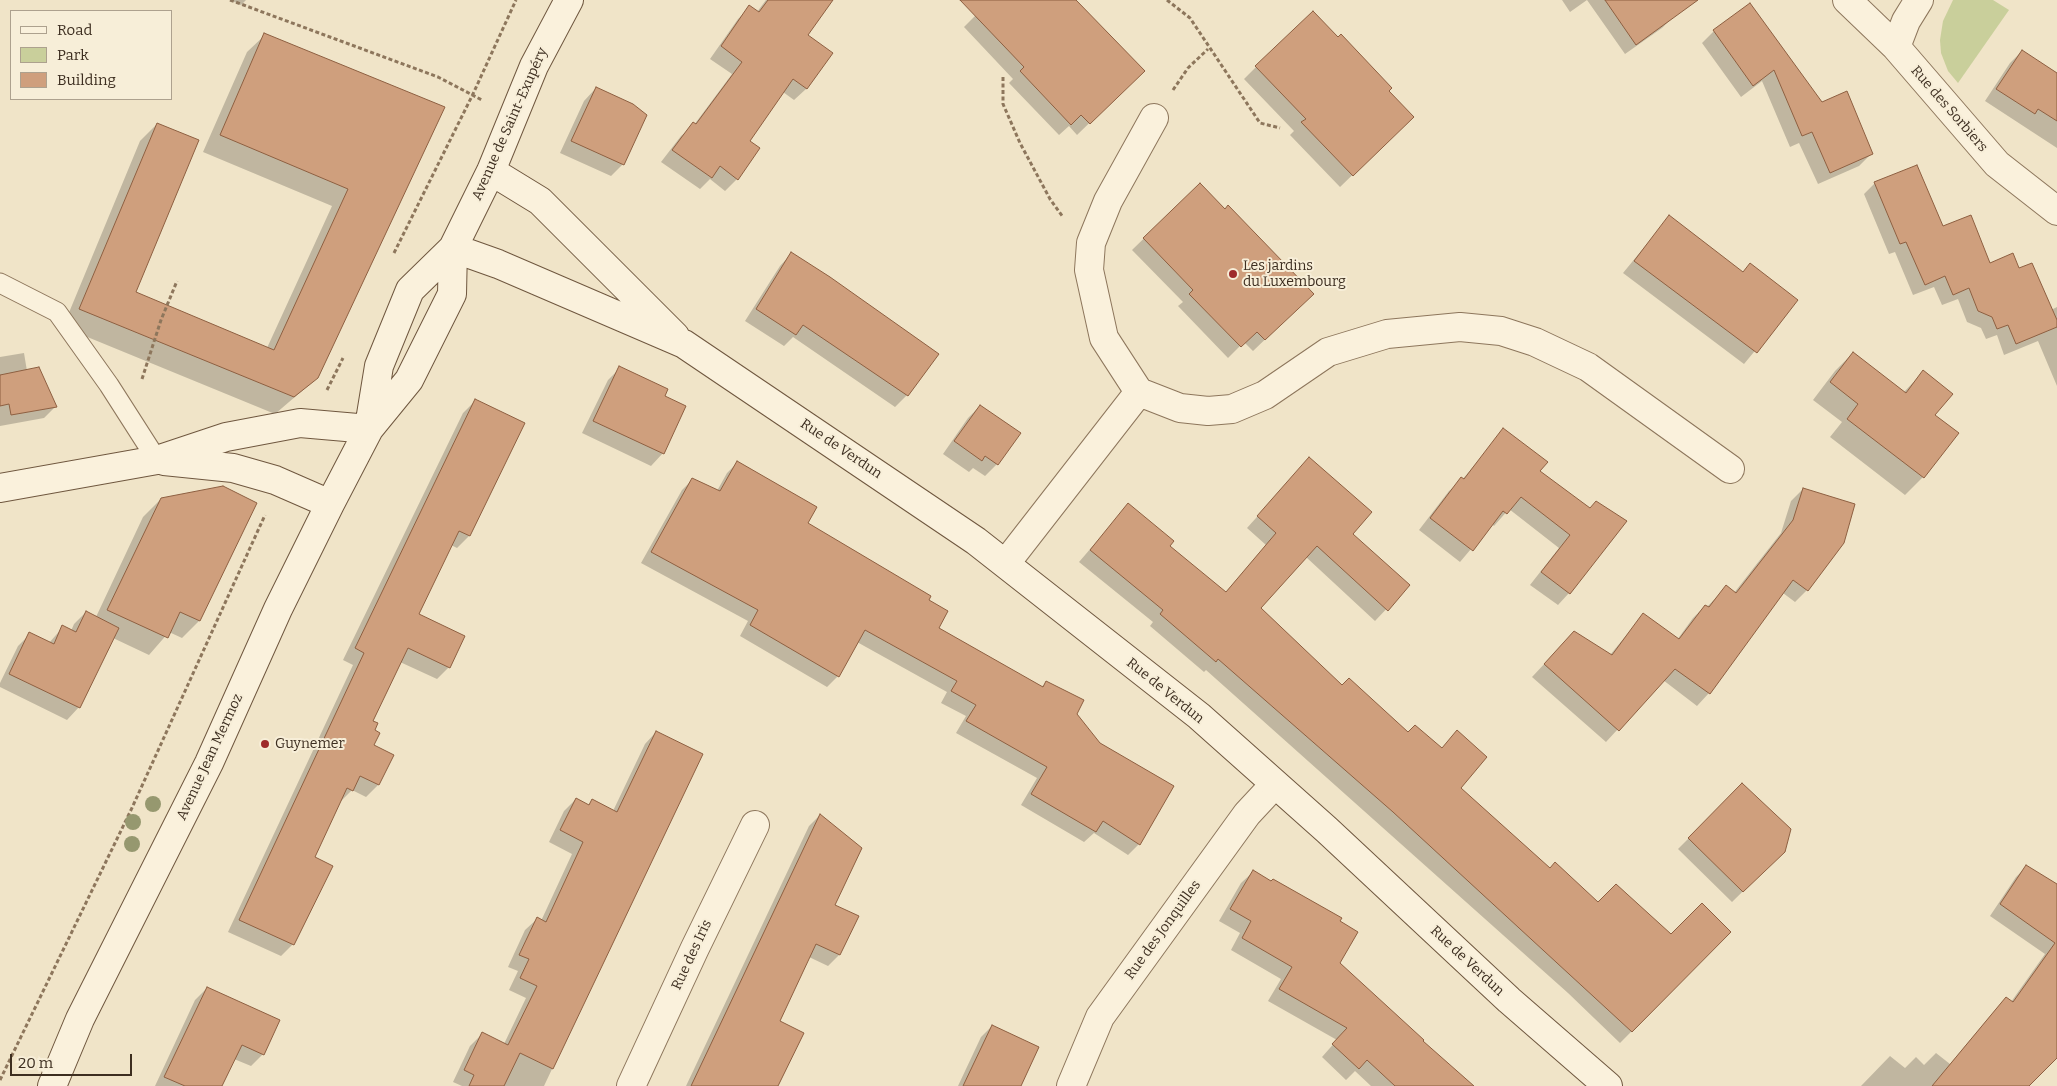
<!DOCTYPE html>
<meta charset="utf-8">
<style>
body{margin:0}
#map{position:relative;width:2057px;height:1086px;overflow:hidden;background:#f0e4c8;font-family:Bitter,serif}
canvas{display:block}
.legend{position:absolute;left:10px;top:10px;width:162px;height:90px;box-sizing:border-box;background:#f7eed8;border:1px solid #ada18e;margin:0;padding:6px 9px;list-style:none;font-size:15px;color:#3d2e20}
.legend li{display:flex;align-items:center;gap:10px;height:25px}
.legend b{width:25px;border:1px solid #ada18e}
.scale{position:absolute;left:10px;top:1054px;width:122px;height:22px;box-sizing:border-box;border:2px solid #3d2e20;border-top:0;padding-left:6px;font-size:15px;line-height:18px;white-space:nowrap;color:#3d2e20;-webkit-text-stroke:4px #f7eed8;paint-order:stroke}
</style>
<div id="map">
<canvas width="2057" height="1086"></canvas>
<ul class="legend">
<li><b style="height:6px;background:#faf1dc"></b>Road</li>
<li><b style="height:14px;background:#c9cf9b"></b>Park</li>
<li><b style="height:14px;background:#cf9f7d"></b>Building</li>
</ul>
<div class="scale">20 m</div>
</div>
<script>
const context = document.querySelector('canvas').getContext('2d');
context.lineJoin = 'round';
function fill(path, color) { context.fillStyle = color; context.fill(path, 'evenodd'); }
const shape = rows => new Path2D(rows.map(r => 'M' + r).join(''));
function trace(path, color, width, dash) { context.strokeStyle = color; context.lineWidth = width; context.lineCap = dash ? 'butt' : 'round'; context.setLineDash(dash || []); context.stroke(path); }
function drawText(font, color, halo, rows, align = 'center') {
  context.font = font + ' Bitter,serif'; context.lineWidth = 4; context.setLineDash([]); context.textBaseline = 'middle'; context.strokeStyle = halo; context.fillStyle = color; for (const [text, x, y, turn = 0] of rows) {
    context.save(); context.translate(x, y); context.rotate((+turn || 0) * Math.PI / 180); context.textAlign = isNaN(turn) ? turn : align; if (halo) context.strokeText(text, 0, 0); context.fillText(text, 0, 0); context.restore();
  }
}
fill(shape([
 [1953,0,1993,0,2009,10,1958,83,1948,71,1941,53,1940,40,1943,21]
]), '#c9cf9b');
fill(shape([
 [230,0,246,0,241,5],
 [766,0,824,0,807,36,831,53,806,89,794,100,783,92,749,141,737,179,725,191,710,179,700,189,661,162,681,136,694,125,732,74,710,59,738,19,750,7,757,12],
 [991,0,1075,0,1143,71,1077,135,1069,126,1059,135,1009,83,1013,79,964,27],
 [1562,0,1661,0,1673,17,1662,28,1625,54,1587,0,1570,12],
 [1750,4,1822,103,1871,154,1859,166,1818,184,1799,143,1790,147,1762,81,1741,97,1702,43,1714,31],
 [265,35,443,107,317,378,275,414,63,327,140,141,157,124,134,293,267,348,332,206,203,152,247,52],
 [2022,51,2057,74,2057,148,1985,101,2010,63],
 [1256,67,1387,91,1400,129,1340,187,1290,135,1294,131,1244,79],
 [596,88,623,164,611,176,560,153,584,101],
 [1875,183,1942,228,1990,265,2019,270,2051,310,2057,307,2057,386,2038,341,2004,355,1997,335,1986,339,1981,328,1967,322,1958,299,1942,305,1934,287,1913,295,1895,252,1889,254,1864,194],
 [1200,184,1300,306,1253,351,1244,342,1228,358,1178,306,1183,302,1132,250],
 [1669,217,1742,273,1750,265,1797,300,1744,364,1623,273],
 [791,254,907,395,895,407,793,337,784,346,745,321,780,266],
 [24,353,27,371,55,407,44,418,0,426,0,357],
 [1853,353,1904,392,1923,372,1934,415,1957,433,1923,477,1905,495,1830,437,1842,422,1813,400,1835,371],
 [620,368,663,396,663,453,651,466,582,433,608,380],
 [475,401,523,424,469,536,457,548,451,545,417,615,449,667,437,679,400,662,372,722,372,745,378,785,366,797,352,790,340,802,313,858,293,944,281,956,228,932,353,665,343,660,463,413],
 [980,406,997,464,985,476,973,468,969,472,943,454,968,418],
 [1504,430,1539,471,1589,509,1569,593,1558,605,1530,585,1559,548,1509,509,1494,526,1492,524,1460,562,1419,530,1449,491,1462,480],
 [1309,459,1351,535,1409,585,1375,621,1306,557,1259,608,1342,687,1408,734,1441,749,1457,732,1459,788,1549,869,1598,904,1671,936,1730,932,1620,1043,1568,993,1206,670,1204,672,1150,626,1153,622,1079,562,1128,505,1168,546,1225,593,1266,545,1247,528],
 [738,462,806,523,928,600,937,628,1041,687,1046,683,1075,714,1139,844,1128,855,1094,833,1084,842,1021,805,1037,778,956,733,966,716,941,703,947,692,857,642,838,676,827,687,740,636,748,621,641,563,682,490,693,479,717,491,727,473],
 [1803,489,1807,590,1795,602,1783,593,1709,693,1697,706,1663,680,1606,742,1532,677,1562,645,1610,655,1643,615,1677,640,1693,618,1705,606,1707,607,1726,587,1734,593,1781,533,1791,501],
 [161,499,199,621,182,638,169,632,149,655,113,638,79,707,67,720,0,687,0,683,18,646,30,634,49,643,63,627,71,631,74,624,86,612,96,617,143,517],
 [656,732,701,754,544,1086,462,1086,453,1082,470,1046,482,1034,504,1044,526,998,509,990,518,971,508,967,525,930,537,919,541,921,572,854,549,842,564,811,576,799,588,805,592,801,613,811,645,744],
 [1742,785,1784,851,1732,902,1678,849],
 [820,815,833,905,858,917,839,955,828,966,809,957,748,1086,686,1086,809,826],
 [2027,866,2057,885,2057,1055,2027,1086,1861,1086,1890,1056,1905,1068,1916,1057,1924,1065,1936,1053,1950,1064,1996,1009,2006,998,2011,1002,2045,954,1990,916,2016,877],
 [1253,872,1339,922,1339,964,1471,1086,1371,1086,1355,1071,1346,1080,1322,1057,1337,1040,1268,1001,1281,979,1231,950,1240,933,1219,921,1241,883],
 [207,988,263,1054,251,1066,234,1059,220,1086,155,1086,195,1000],
 [992,1026,1019,1086,958,1086,981,1037]
]), '#0003');
const building = shape([
 [768,0,833,0,808,35,833,53,807,89,793,79,750,141,760,148,738,180,720,166,712,178,672,150,693,122,696,124,742,62,721,46,749,5,759,12,768,0],
 [960,0,1076,0,1145,71,1090,124,1081,115,1071,125,1020,71,1024,67,960,0],
 [1605,0,1698,0,1636,45,1605,0],
 [1750,3,1822,102,1847,91,1873,154,1830,173,1812,132,1802,136,1774,70,1753,86,1713,30,1750,3],
 [1313,11,1338,37,1341,34,1392,88,1389,91,1414,117,1353,176,1301,122,1306,119,1255,66,1313,11],
 [264,33,445,107,318,378,294,397,79,309,157,123,199,140,136,292,274,350,348,189,220,135,264,33],
 [2022,50,2057,73,2057,121,2038,109,2035,114,1996,89,2022,50],
 [596,87,633,104,647,115,624,165,571,141,596,87],
 [1917,165,1943,226,1971,215,1990,263,2013,253,2019,268,2032,263,2057,320,2057,327,2016,344,2008,325,1997,329,1992,317,1978,311,1969,288,1953,295,1945,276,1925,285,1906,242,1900,244,1874,182,1917,165],
 [1200,183,1225,209,1228,205,1314,294,1265,340,1257,332,1241,347,1189,294,1193,290,1143,238,1200,183],
 [1669,215,1743,272,1750,263,1798,300,1757,353,1634,261,1669,215],
 [791,252,830,277,939,354,908,396,803,325,796,335,756,309,791,252],
 [1853,352,1906,393,1923,370,1953,394,1935,415,1959,433,1924,478,1847,419,1858,404,1830,382,1853,352],
 [619,366,668,389,665,396,686,406,664,454,593,421,619,366],
 [39,367,57,407,11,415,9,404,0,406,0,375,39,367],
 [475,399,525,423,470,536,459,531,419,614,465,636,450,668,408,648,373,721,378,723,375,730,380,733,374,745,394,755,379,785,360,776,353,791,347,788,315,857,333,866,294,945,239,920,364,653,355,648,475,399],
 [980,405,1021,433,998,465,985,456,982,461,954,441,980,405],
 [1503,428,1548,462,1540,471,1590,508,1596,501,1627,521,1570,594,1541,572,1570,535,1521,497,1507,514,1503,511,1473,551,1430,518,1461,477,1464,479,1503,428],
 [1309,457,1372,512,1353,534,1410,585,1388,611,1317,546,1261,608,1342,685,1349,678,1408,732,1415,725,1442,748,1457,730,1487,757,1461,788,1550,868,1555,862,1598,902,1616,884,1671,934,1702,903,1731,932,1632,1032,1393,812,1218,659,1216,662,1160,614,1163,610,1090,550,1128,503,1174,541,1170,546,1226,592,1276,533,1257,516,1309,457],
 [737,461,817,507,808,523,931,596,929,600,948,611,939,628,1043,687,1046,681,1084,700,1077,714,1100,743,1174,786,1140,845,1103,821,1096,832,1031,794,1047,767,966,721,976,705,951,691,957,681,865,630,839,677,750,625,758,610,651,552,692,478,720,491,737,461],
 [223,486,257,503,200,621,180,612,168,638,107,610,161,498,223,486],
 [1803,488,1855,504,1844,543,1808,591,1793,580,1710,694,1675,669,1619,731,1544,664,1574,631,1612,655,1643,613,1679,639,1705,605,1709,607,1726,585,1736,593,1793,520,1803,488],
 [86,611,119,628,80,708,9,674,29,632,54,644,62,625,76,632,86,611],
 [656,731,703,754,553,1069,520,1053,504,1086,469,1086,474,1075,464,1070,482,1032,508,1045,537,986,520,978,529,959,519,955,537,917,546,922,583,842,560,830,576,798,589,805,592,799,617,812,656,731],
 [1742,783,1791,829,1785,852,1743,892,1688,838,1742,783],
 [820,814,862,848,835,905,859,916,840,955,816,944,780,1021,804,1033,778,1086,691,1086,820,814],
 [2026,865,2057,884,2057,1058,2029,1086,1932,1086,2006,997,2013,1002,2055,943,2000,904,2026,865],
 [1253,870,1271,881,1273,879,1342,918,1340,921,1358,932,1340,963,1424,1040,1423,1041,1474,1086,1395,1086,1367,1060,1359,1069,1332,1044,1347,1028,1279,989,1292,967,1242,938,1251,921,1230,909,1253,870],
 [207,987,280,1020,264,1055,242,1045,222,1086,185,1086,164,1077,207,987],
 [992,1025,1039,1047,1021,1086,963,1086,992,1025]
]);
fill(building, '#cf9f7d');
trace(building, '#8d5f41', 1);
const lane = shape([
 [0,283,57,312,109,385,157,460]
]);
const street = shape([
 [1847,0,1896,47,1997,164,2057,211],
 [1896,47,1906,21,1919,0],
 [1139,392,1180,408,1208,411,1232,409,1265,395,1328,352,1387,334,1460,327,1501,331,1535,342,1588,367,1730,469],
 [1006,563,1139,392,1104,338,1089,270,1091,243,1108,201,1154,118],
 [631,1086,695,948,755,825],
 [1071,1086,1100,1017,1247,814,1274,785]
]);
const secondary = shape([
 [491,171,540,201,675,336],
 [453,248,498,264,684,344,976,541,1199,716,1327,830,1509,1000,1608,1086],
 [369,427,379,366,410,290,453,248,491,171,534,66,569,0],
 [164,461,233,468,275,480,330,504],
 [0,488,157,460,226,437,300,423,369,429],
 [52,1086,80,1019,209,763,278,609,330,504,369,429,409,380,452,294,453,248]
]);
trace(lane, '#8d765c', 21);
trace(street, '#8d765c', 30);
trace(secondary, '#6f573f', 30);
trace(shape([
 [230,0,438,77,482,100],
 [1167,0,1190,18,1260,123,1280,128],
 [1003,77,1003,104,1020,143,1050,199,1063,217],
 [1173,90,1188,68,1208,49],
 [394,253,473,94,516,0],
 [142,379,161,320,177,281],
 [327,390,343,358],
 [0,1080,131,810,265,515]
]), '#8d765c', 3, [4, 2.5]);
trace(lane, '#faf1dc', 19);
trace(street, '#faf1dc', 28);
trace(secondary, '#faf1dc', 28);
context.fillStyle = '#96986f';
for (const [x, y] of [
 [153,804],
 [133,822],
 [132,844]
]) { context.beginPath(); context.arc(x, y, 8, 0, 2 * Math.PI); context.fill(); }
for (const [x, y, r, color] of [
 [1233,274,5,"#9e2a2b"],
 [265,744,5,"#9e2a2b"]
]) { const dot = new Path2D(); dot.arc(x, y, r, 0, 2 * Math.PI); context.fillStyle = color; context.fill(dot); trace(dot, '#f7eed8', 2); }
drawText('14px', '#3d2e20', '#f7eed8', [
 ["Rue des Sorbiers",1949,109,49],
 ["Avenue de Saint-Exupéry",510,124,-66],
 ["Rue de Verdun",841,449,34],
 ["Rue de Verdun",1165,691,39],
 ["Avenue Jean Mermoz",210,757,-65],
 ["Rue des Jonquilles",1163,930,-54],
 ["Rue des Iris",692,955,-65],
 ["Rue de Verdun",1467,961,43]
]);
drawText('14px', '#3d2e20', '#f7eed8', [
 ["Les jardins",1243,266],
 ["du Luxembourg",1243,282],
 ["Guynemer",275,744]
], 'left');
</script>
